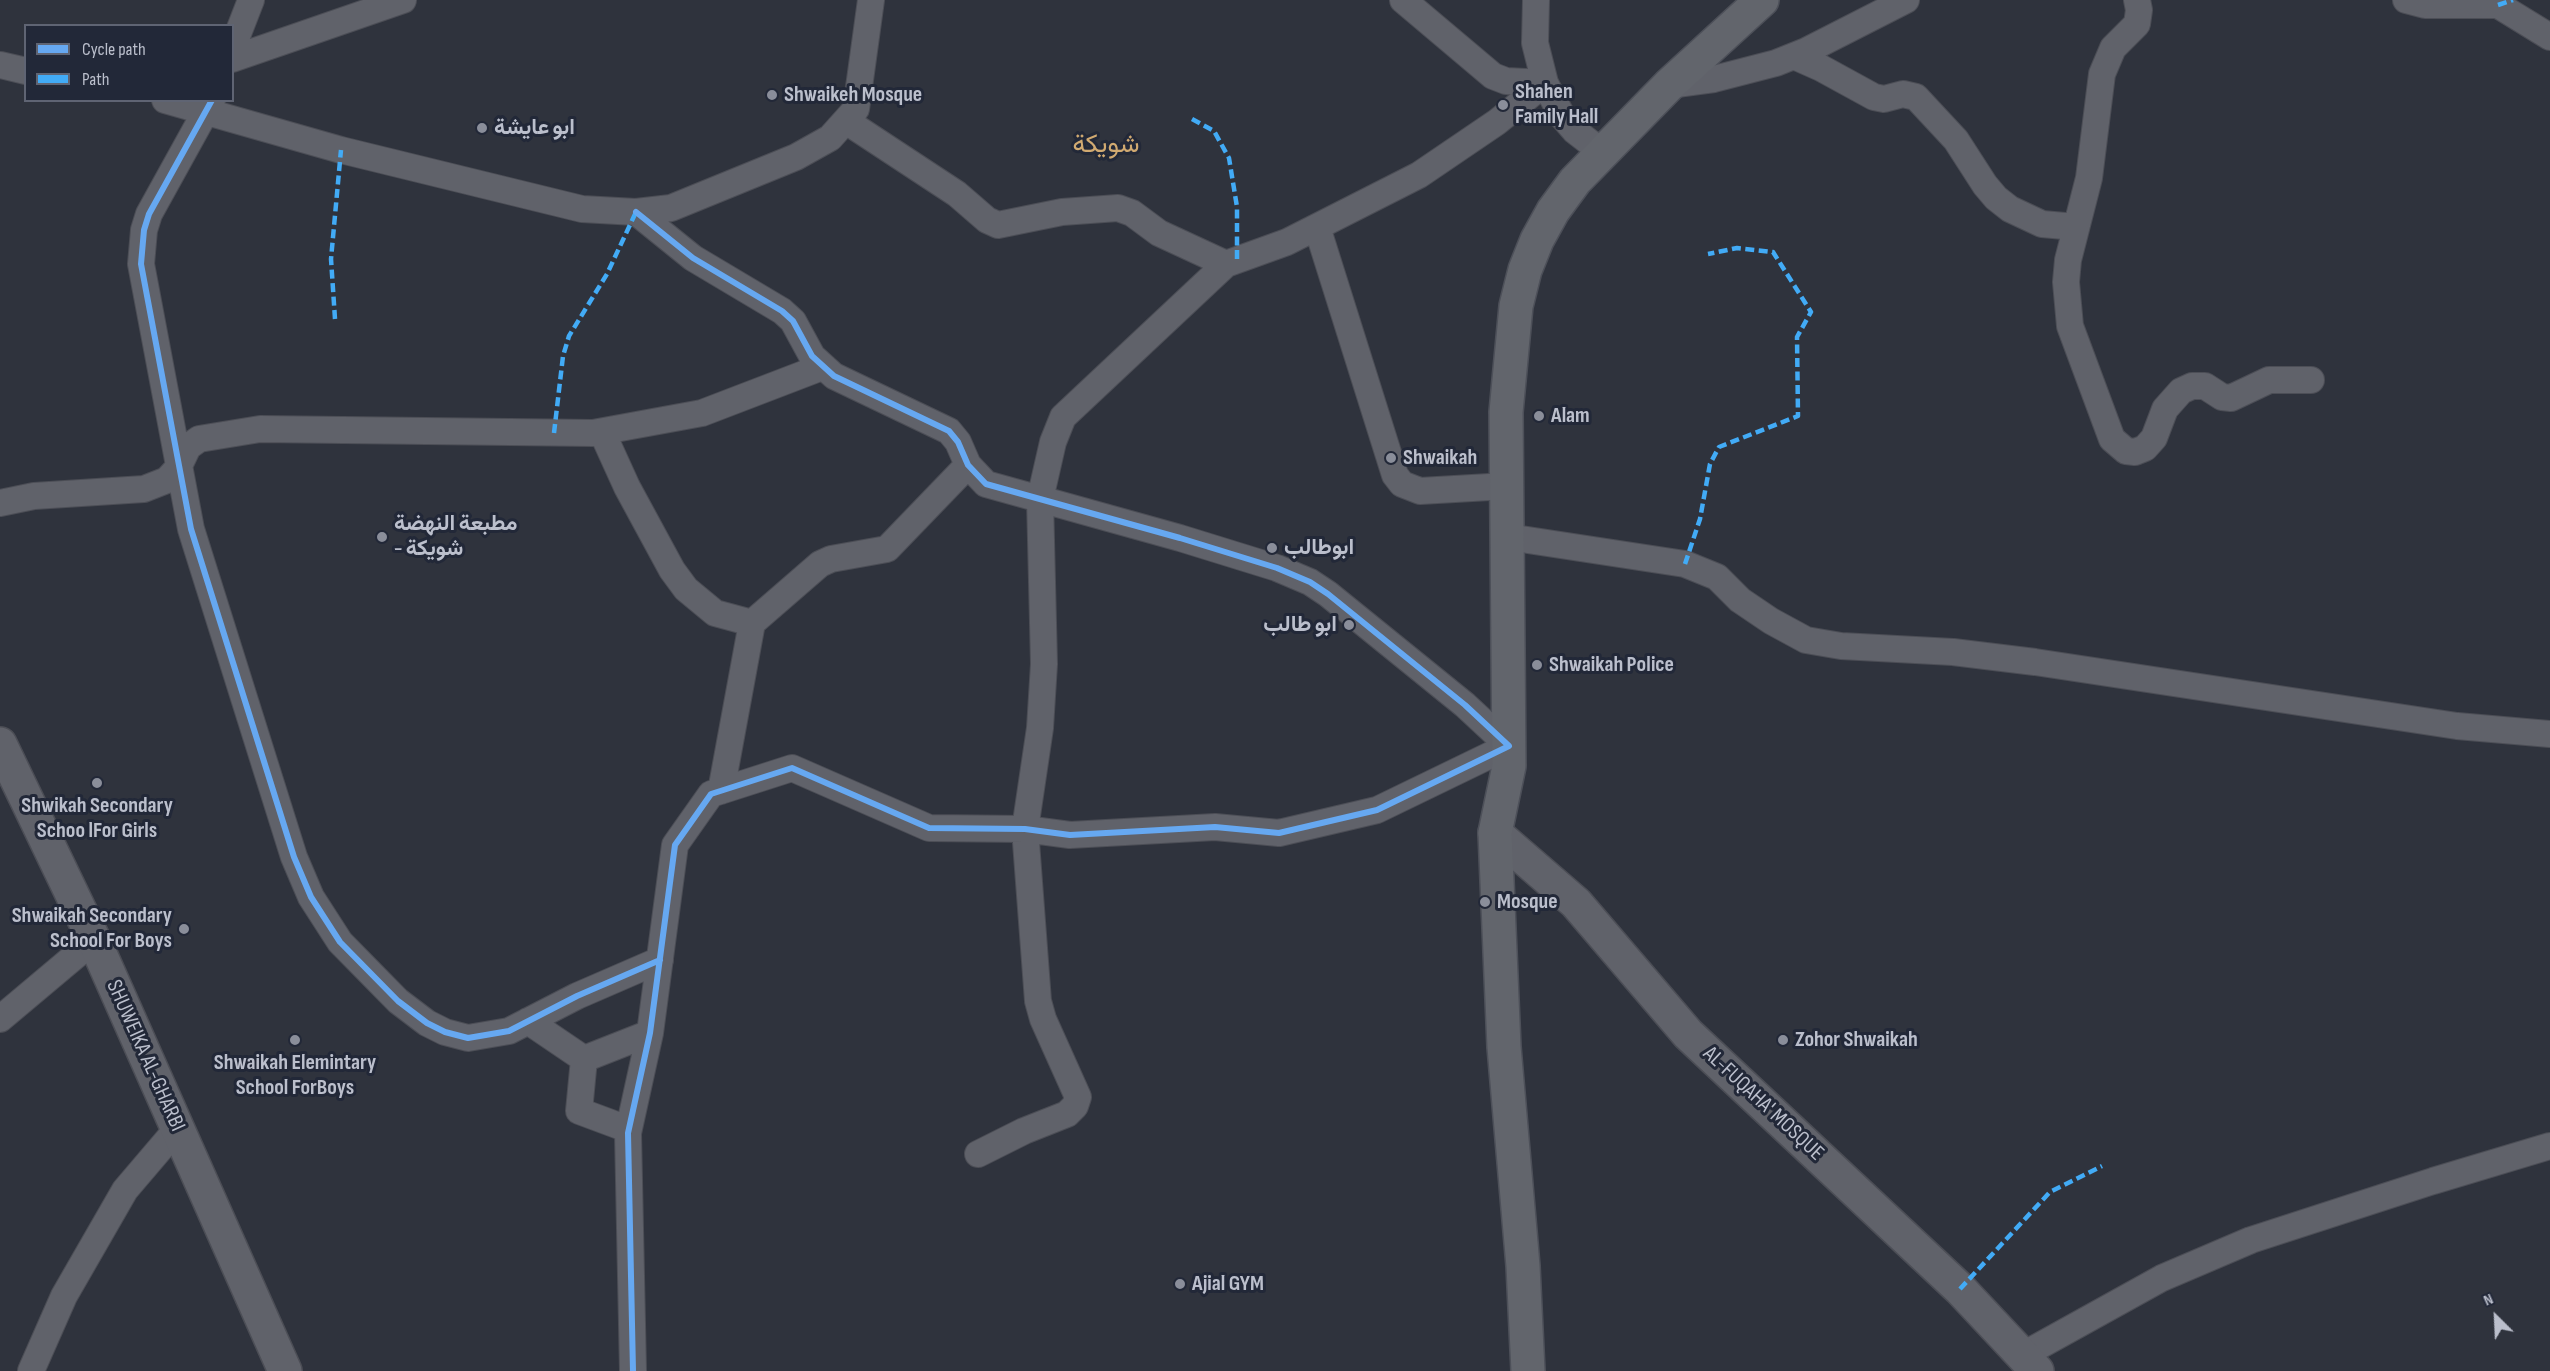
<!DOCTYPE html>
<meta charset="utf-8">
<style>
body{margin:0}
#map{position:relative;width:2550px;height:1371px;overflow:hidden;background:#2f333d;font-family:"Sofia Sans Condensed",sans-serif}
canvas{display:block}
.legend{position:absolute;left:24px;top:24px;width:210px;height:78px;box-sizing:border-box;background:#222838;border:2px solid #5f6473;margin:0;padding:8px 10px;list-style:none;font-size:18px;color:#bbbfcc}
.legend li{display:flex;align-items:center;gap:12px;height:30px}
.legend b{width:30px;border:2px solid #5f6473}
.north{position:absolute;left:2466px;top:1287px;width:60px;height:60px;-webkit-text-stroke:4px #222838;paint-order:stroke;rotate:336deg;font-size:16px;font-weight:700;line-height:24px;text-align:center;color:#bbbfcc}
.north::after{content:'';display:block;margin:auto;width:21px;height:27px;background:#bbbfcc;clip-path:polygon(50% 0,100% 100%,50% 72%,0 100%)}
</style>
<div id="map">
<canvas width="2550" height="1371"></canvas>
<ul class="legend">
<li><b style="height:8px;background:#66a8f1"></b>Cycle path</li>
<li><b style="height:8px;background:#42abf6"></b>Path</li>
</ul>
<div class="north">N</div>
</div>
<script>
const context = document.querySelector('canvas').getContext('2d');
context.lineJoin = 'round';
const shape = rows => new Path2D(rows.map(r => 'M' + r).join(''));
function trace(path, color, width, dash) { context.strokeStyle = color; context.lineWidth = width; context.lineCap = dash ? 'butt' : 'round'; context.setLineDash(dash || []); context.stroke(path); }
function drawText(font, color, halo, rows, align = 'center') {
  context.font = font + ' "Sofia Sans Condensed",Vazirmatn,sans-serif'; context.lineWidth = 6; context.setLineDash([]); context.textBaseline = 'middle'; context.strokeStyle = halo; context.fillStyle = color; for (const [text, x, y, turn = 0] of rows) {
    context.save(); context.translate(x, y); context.rotate((+turn || 0) * Math.PI / 180); context.textAlign = isNaN(turn) ? turn : align; if (halo) context.strokeText(text, 0, 0); context.fillText(text, 0, 0); context.restore();
  }
}
const minor = shape([
 [1403,0,1493,76,1506,81,1545,83],
 [1536,0,1535,43,1545,83,1562,116,1575,131,1602,152],
 [2137,0,2139,10,2137,24,2113,48,2102,74,2089,178,2068,260,2066,282,2070,326,2112,439,2126,451,2135,452,2145,448,2154,438,2165,409,2181,391,2192,386,2205,386,2222,397,2231,398,2269,380,2311,380],
 [2406,0,2425,5,2498,5,2550,37],
 [232,49,251,0],
 [1794,56,1821,68,1874,97,1884,99,1903,94,1916,97,1956,140,1985,185,1996,198,2010,209,2042,224,2076,227],
 [232,59,403,0],
 [0,65,26,71],
 [1669,85,1714,79,1776,63,1806,51,1906,0],
 [165,100,341,150,582,209,636,212,671,208,796,157,830,138,856,109,871,0],
 [212,100,149,214,144,230,141,264,191,529,294,857,311,897,340,942,398,1001,427,1023,445,1032,468,1038,509,1031,577,996,660,960],
 [846,121,957,194,987,220,998,225,1062,212,1118,208,1132,213,1159,233,1226,264],
 [1317,227,1395,475,1402,484,1420,491,1507,486],
 [602,432,627,487,672,570,686,589,715,613,752,623,820,564,831,559,887,549,968,465],
 [0,503,34,496,144,489,167,480,178,468,188,447,199,439,260,429,593,433,702,413,822,367],
 [1508,537,1685,564,1717,577,1740,600,1771,621,1806,640,1841,646,1953,652,2035,662,2457,726,2550,734],
 [721,791,752,623],
 [0,1019,94,940],
 [528,1021,584,1059],
 [628,1133,622,1127,579,1111,584,1059,650,1033],
 [978,1154,1024,1131,1067,1114,1075,1106,1078,1097,1043,1019,1038,1001,1025,829,1040,728,1044,664,1040,499,1053,442,1063,417,1226,264,1287,242,1419,175,1497,122,1545,83],
 [2023,1355,2162,1278,2251,1240,2433,1181,2550,1146],
 [31,1371,64,1296,125,1190,177,1129],
 [633,1371,628,1133,650,1033,675,845,711,794,792,768,929,828,1025,829,1070,835,1215,827,1279,833,1377,810,1509,746,1465,705,1328,594,1310,582,1277,568,1180,538,986,484,968,465,958,442,949,431,834,376,812,356,793,321,782,311,693,258,636,212]
]);
const tertiary = shape([
 [0,744,94,940,285,1371],
 [1495,833,1576,903,1688,1034,1960,1289,2037,1371]
]);
const primary = shape([
 [1528,1371,1523,1266,1504,1047,1495,833,1509,766,1506,412,1516,306,1525,270,1537,240,1553,211,1575,181,1669,85,1762,0]
]);
trace(minor, '#4c4e56', 28);
trace(tertiary, '#4c4e56', 36);
trace(primary, '#4d5059', 36);
trace(minor, '#60626a', 26);
trace(tertiary, '#60626a', 33);
trace(primary, '#62656c', 33);
trace(shape([
 [2498,5,2513,0],
 [1192,119,1214,131,1229,158,1237,207,1237,261],
 [335,319,331,259,341,150],
 [554,433,563,356,569,336,607,274,636,212],
 [1685,564,1700,519,1710,464,1719,447,1798,416,1797,337,1811,312,1773,252,1737,248,1708,254],
 [1960,1289,2050,1192,2102,1166]
]), '#42abf6', 4.5, [9, 4.5]);
trace(shape([
 [212,100,149,214,144,230,141,264,191,529,294,857,311,897,340,942,398,1001,427,1023,445,1032,468,1038,509,1031,577,996,660,960],
 [633,1371,628,1133,650,1033,675,845,711,794,792,768,929,828,1025,829,1070,835,1215,827,1279,833,1377,810,1509,746,1465,705,1328,594,1310,582,1277,568,1180,538,986,484,968,465,958,442,949,431,834,376,812,356,793,321,782,311,693,258,636,212]
]), '#66a8f1', 6);
for (const [x, y, r, color] of [
 [772,95,6,"#8a8e9a"],
 [1503,105,6,"#8a8e9a"],
 [482,128,6,"#8a8e9a"],
 [1539,416,6,"#8a8e9a"],
 [1391,458,6,"#8a8e9a"],
 [382,537,6,"#8a8e9a"],
 [1272,548,6,"#8a8e9a"],
 [1349,625,6,"#8a8e9a"],
 [1537,665,6,"#8a8e9a"],
 [97,783,6,"#8a8e9a"],
 [1485,902,6,"#8a8e9a"],
 [184,929,6,"#8a8e9a"],
 [295,1040,6,"#8a8e9a"],
 [1783,1040,6,"#8a8e9a"],
 [1180,1284,6,"#8a8e9a"]
]) { const dot = new Path2D(); dot.arc(x, y, r, 0, 2 * Math.PI); context.fillStyle = color; context.fill(dot); trace(dot, '#222838', 2); }
drawText('bold 22px', '#bbbfcc', '#222838', [
 ["Shahen",1515,92],
 ["Family Hall",1515,117],
 ["Shwaikeh Mosque",784,95],
 ["ابو عايشة",494,128],
 ["Alam",1551,416],
 ["Shwaikah",1403,458],
 ["مطبعة النهضة",394,524],
 ["- شويكة",394,549],
 ["ابوطالب",1284,548],
 ["ابو طالب",1337,625,"right"],
 ["Shwaikah Police",1549,665],
 ["Shwikah Secondary",97,806,"center"],
 ["Schoo lFor Girls",97,831,"center"],
 ["Mosque",1497,902],
 ["Shwaikah Secondary",172,916,"right"],
 ["School For Boys",172,941,"right"],
 ["Zohor Shwaikah",1795,1040],
 ["Shwaikah Elemintary",295,1063,"center"],
 ["School ForBoys",295,1088,"center"],
 ["Ajial GYM",1192,1284]
], 'left');
drawText('22px', '#bbbfcc', '#222838', [
 ["SHUWEIKA AL-GHARBI",145,1056,66],
 ["AL-FUQAHA' MOSQUE",1763,1104,43]
]);
drawText('26px', '#d1aa71', '#222838', [
 ["شويكة",1106,145]
]);
</script>
